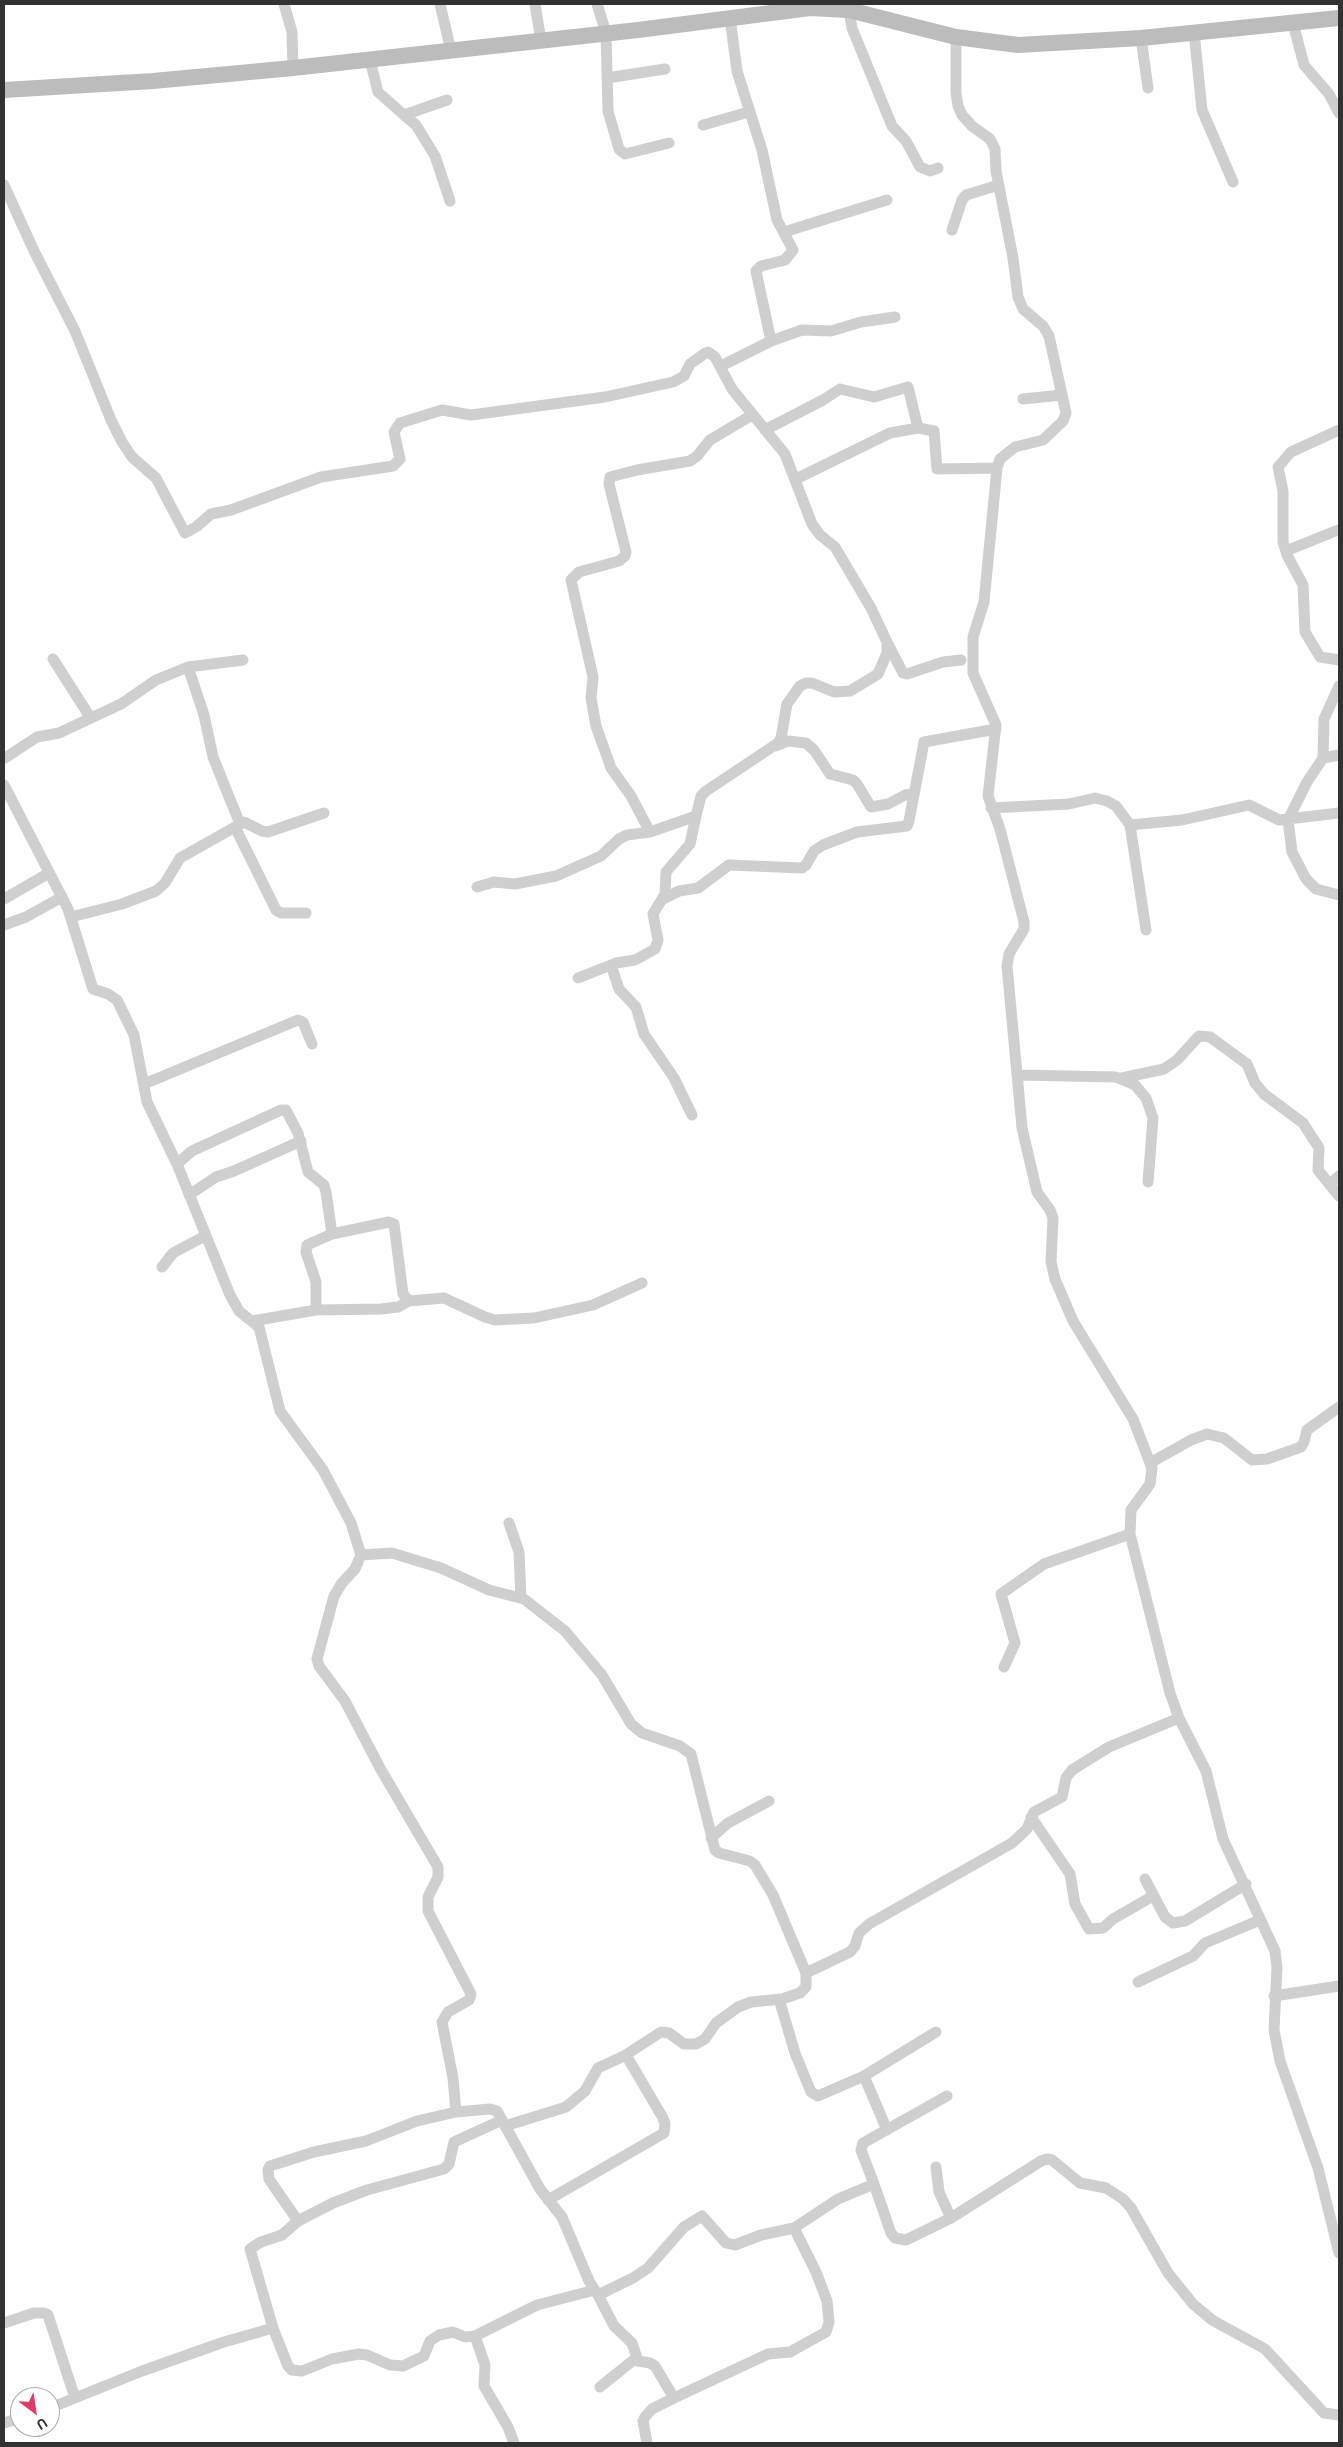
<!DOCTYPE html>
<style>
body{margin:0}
#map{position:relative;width:1343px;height:2447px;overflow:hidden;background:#fff;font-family:Ubuntu,sans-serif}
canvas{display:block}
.frame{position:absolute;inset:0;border:5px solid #323232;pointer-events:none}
.north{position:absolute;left:10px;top:2387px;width:50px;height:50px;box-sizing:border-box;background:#fff;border:1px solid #adadad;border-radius:50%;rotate:149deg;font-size:14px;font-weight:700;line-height:20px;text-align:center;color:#323232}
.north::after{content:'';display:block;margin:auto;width:18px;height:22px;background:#e03c69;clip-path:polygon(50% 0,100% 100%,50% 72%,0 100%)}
</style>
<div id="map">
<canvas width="1343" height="2447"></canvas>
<div class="frame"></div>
<div class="north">U</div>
</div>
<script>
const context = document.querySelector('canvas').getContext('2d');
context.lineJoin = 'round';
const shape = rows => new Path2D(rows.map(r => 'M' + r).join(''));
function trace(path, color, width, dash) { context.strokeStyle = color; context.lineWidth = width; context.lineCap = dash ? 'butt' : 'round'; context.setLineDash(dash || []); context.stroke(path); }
trace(shape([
 [284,4,292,32,293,68],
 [440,4,451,51],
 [535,4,541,41],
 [597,4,606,33,608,111,619,149,625,154,669,143],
 [849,10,852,28,892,126,906,141,920,167,930,171,938,168],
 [730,18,737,71,762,150,777,220,793,250,785,260,761,266,756,271,771,341],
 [1293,23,1304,65,1329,94,1339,113],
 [1194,32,1202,110,1233,182],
 [956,37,956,93,958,106,962,115,972,126,990,139,995,149,996,171,1013,258,1018,297,1023,309,1043,326,1049,336,1066,413,1063,421,1043,440,1015,447,1000,459,997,468,984,602,973,637,973,673,996,725,988,796,1000,829,1024,922,1024,929,1009,954,1007,966,1022,1128,1037,1192,1050,1210,1053,1218,1051,1262,1055,1279,1073,1321,1133,1419,1152,1468,1150,1484,1131,1510,1130,1534,1170,1693,1179,1718,1206,1771,1223,1839,1275,1951,1277,1967,1274,2030,1280,2061,1318,2168,1339,2253],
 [1141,38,1148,88],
 [370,60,378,92,404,115,447,100],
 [607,78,665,69],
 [404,115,416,125,435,156,450,201],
 [703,125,749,112],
 [4,185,34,251,75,331,111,420,122,442,132,457,156,478,185,533,196,527,211,514,231,510,321,477,393,466,400,459,394,432,400,423,442,410,471,415,605,397,673,382,684,376,690,364,704,354,708,352,715,357,732,389,785,454,812,524,820,535,835,547,871,608,887,642,887,653,878,674,850,691,834,692,812,683,806,683,800,686,787,704,781,738,778,743,706,791,701,796,696,816],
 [952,230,962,200,966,195,999,185],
 [784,232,887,200],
 [721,366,771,341,802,330,831,331,861,322,895,317],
 [1023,399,1062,395],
 [765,430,823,400,840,389,874,397,908,387,918,428],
 [1339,430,1291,452,1278,467,1283,491,1283,542,1287,555,1303,585,1305,632,1320,657,1339,660],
 [796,479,890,433,918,428,934,431,937,469,997,468],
 [1286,551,1338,530],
 [888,644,903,673,907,674,943,662,961,660],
 [53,659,90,717],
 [188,667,204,715,213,757,240,824],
 [1339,686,1324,719,1323,758,1307,782,1288,820,1292,852,1306,879,1316,889,1339,895],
 [776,746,788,741,806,743,814,750,830,774,853,780,857,784,871,807,888,804,905,795,914,794],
 [5,758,37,737,59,733,121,704,156,680,188,667,243,660],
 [1323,758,1339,755],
 [4,785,68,909,93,989,108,994,117,1000,134,1035,147,1102,177,1164,230,1295,239,1311,259,1327,280,1411,323,1470,351,1523,361,1555,392,1553,441,1568,489,1590,524,1599,565,1631,602,1675,631,1724,642,1733,680,1746,691,1754,715,1850,719,1853,750,1861,755,1865,773,1895,806,1973,806,1987,800,1993,782,1999,751,2002,738,2007,716,2023,705,2039,696,2044,684,2044,669,2033,661,2032,624,2056,598,2068,585,2091,566,2107,505,2126],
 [991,808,1069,804,1095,798,1107,801,1116,806,1130,825,1146,930],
 [1130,825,1182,820,1249,805,1279,820,1339,813],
 [235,827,276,910,281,913,306,913],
 [650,832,631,796,611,768,596,726,591,698,593,677,571,580,579,572,619,561,625,556,626,552,609,484,610,477,637,470,690,461,697,456,710,440,752,415],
 [477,887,494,882,515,884,556,876,601,856,619,839,627,835,650,832,696,816,690,844,666,872,665,894,653,914,658,940,655,949,635,960,616,963,578,978],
 [4,899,49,873],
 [663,899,679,891,698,888,729,865,802,868,806,865,814,851,823,845,857,832,907,826,909,821,924,742,996,729],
 [71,917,122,904,156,891,165,883,180,858,244,822,262,831,268,832,324,813],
 [4,925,26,917,62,897],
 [611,965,619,989,636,1007,644,1034,674,1078,692,1115],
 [1018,1075,1116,1077,1135,1085,1146,1098,1153,1118,1148,1182],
 [1122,1078,1164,1069,1177,1060,1199,1036,1210,1037,1247,1064,1255,1083,1264,1094,1303,1123,1319,1148,1318,1170,1339,1196],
 [144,1084,298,1020,303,1022,312,1044],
 [177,1164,192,1151,281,1110,286,1110,298,1133,308,1172,324,1185,326,1192,332,1234],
 [1330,1184,1339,1176],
 [189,1195,216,1177,234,1171,301,1141],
 [162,1267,173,1253,205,1236],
 [316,1310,381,1309,398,1307,409,1301],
 [252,1321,316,1310,316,1282,306,1252,307,1245,332,1234,389,1222,394,1224,403,1294,409,1301,444,1298,485,1317,495,1320,534,1318,593,1305,642,1283],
 [1150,1463,1191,1440,1207,1434,1224,1438,1252,1460,1267,1459,1301,1447,1304,1442,1307,1430,1339,1407],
 [509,1523,519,1552,521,1598],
 [361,1555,355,1569,342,1583,334,1596,317,1659,319,1666,345,1701,380,1768,438,1867,438,1877,428,1897,428,1911,471,1994,469,2000,448,2012,442,2022,453,2078,456,2112,490,2109,497,2111,540,2189,562,2217,589,2281,598,2295,633,2278,648,2268,684,2227,702,2216,726,2243,735,2245,761,2235,794,2228,838,2199,874,2184,891,2233,895,2238,906,2240,951,2218,1041,2161,1047,2159,1052,2160,1080,2183,1106,2188,1123,2199,1131,2208,1168,2273,1193,2304,1212,2320,1265,2349,1324,2413,1339,2415],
 [1004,1667,1015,1643,1001,1594,1044,1564,1130,1534],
 [1031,1817,1070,1874,1075,1904,1089,1929,1103,1928,1113,1919,1153,1896],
 [711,1838,728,1823,769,1801],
 [1145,1879,1165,1917,1173,1923,1185,1921,1246,1884],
 [806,1973,850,1952,855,1946,859,1933,869,1924,1012,1843,1027,1829,1034,1812,1062,1797,1066,1778,1072,1770,1109,1747,1179,1718],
 [1138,1982,1193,1956,1205,1943,1260,1920],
 [1274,1996,1339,1986],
 [779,1999,795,2053,811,2092,818,2096,864,2076,936,2032],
 [864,2076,887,2130],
 [936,2167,939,2192,951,2218],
 [874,2184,861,2150,863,2143,947,2096],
 [548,2200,664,2133,665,2124,663,2118,626,2055],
 [298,2221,333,2203,367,2190,444,2169,449,2164,454,2142,502,2120],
 [598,2295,614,2326,632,2343,638,2361,650,2363,655,2366,674,2398,652,2409,645,2417,643,2421,647,2443],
 [4,2323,34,2313,44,2313,48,2315,75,2398,142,2371,224,2342,273,2328,250,2249,261,2242,282,2235,298,2221,269,2179,268,2170,270,2166,314,2152,366,2141,417,2121,456,2112],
 [273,2328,288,2366,292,2370,302,2371,332,2359,359,2354,367,2355,390,2365,403,2366,424,2356,430,2341,439,2335,453,2332,465,2337,475,2336,537,2305,595,2290],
 [475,2336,485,2365,484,2386,508,2427,514,2443],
 [600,2387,636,2358],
 [674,2398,768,2354,790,2352,826,2332,829,2322,827,2301,816,2272,794,2228],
 [50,2408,75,2398],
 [4,2423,20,2418]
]), '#cfcfcf', 11);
trace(shape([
 [4,90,153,81,293,68,638,30,810,8,849,10,956,37,1018,45,1141,38,1339,18]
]), '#bcbcbc', 16);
</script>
